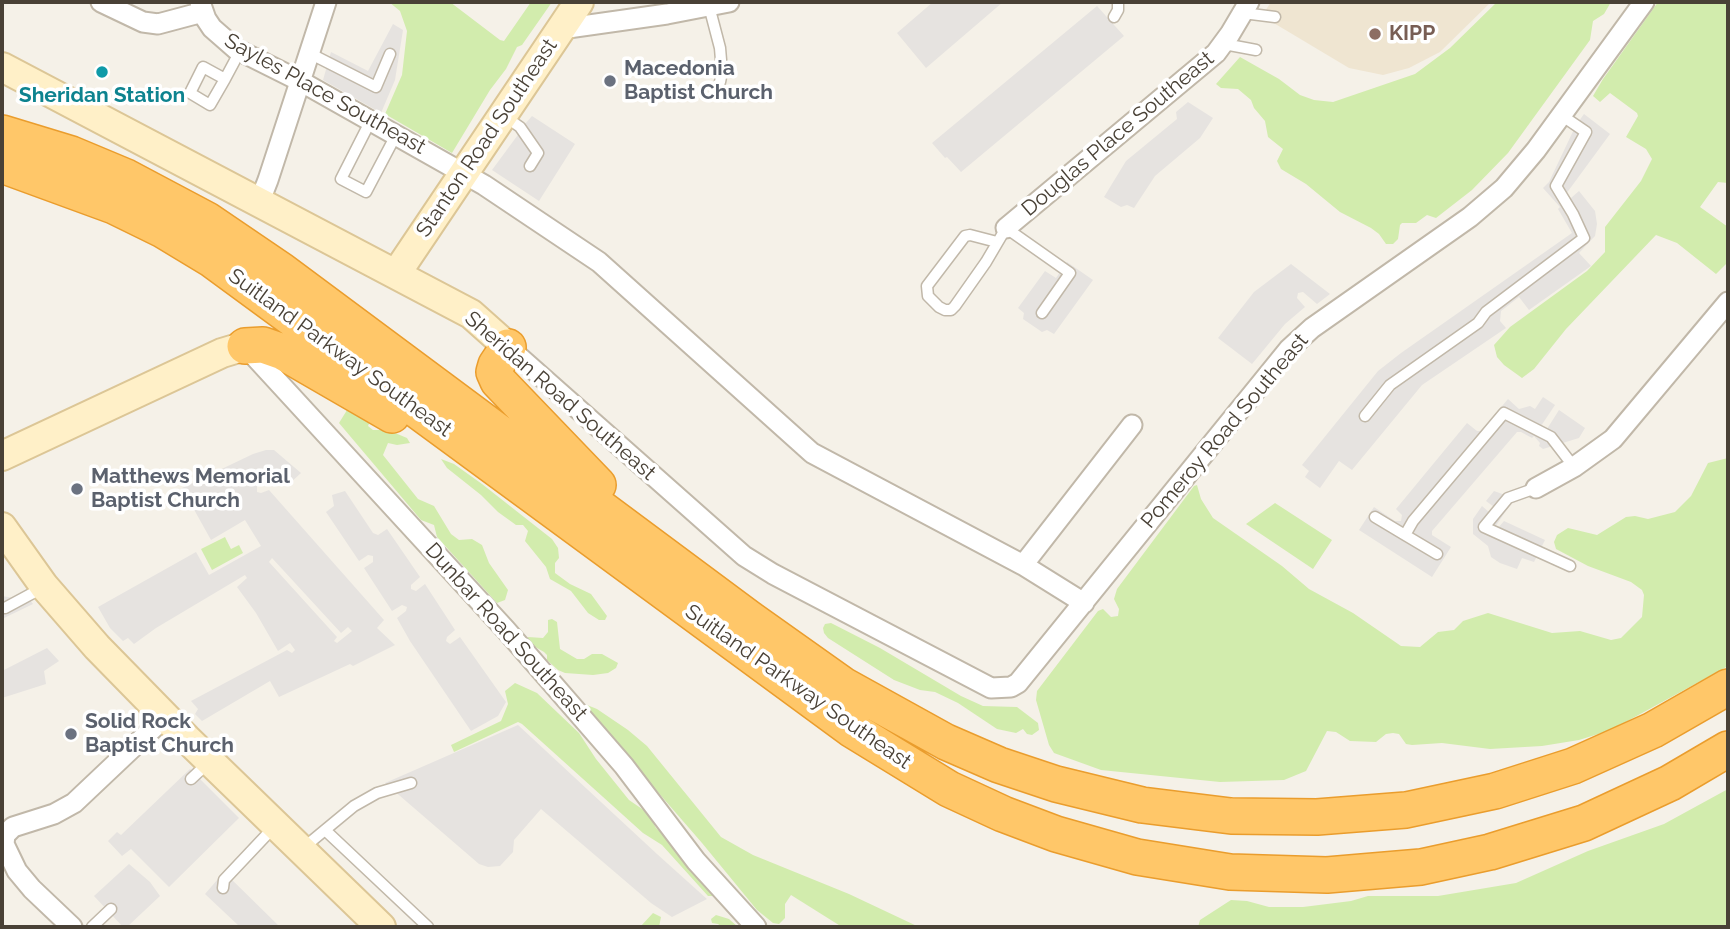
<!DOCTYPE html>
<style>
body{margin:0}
#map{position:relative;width:1730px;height:929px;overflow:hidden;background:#f5f1e8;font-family:Raleway,sans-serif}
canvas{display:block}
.frame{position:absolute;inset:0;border:4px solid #494136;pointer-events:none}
</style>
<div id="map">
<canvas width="1730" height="929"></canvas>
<div class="frame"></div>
</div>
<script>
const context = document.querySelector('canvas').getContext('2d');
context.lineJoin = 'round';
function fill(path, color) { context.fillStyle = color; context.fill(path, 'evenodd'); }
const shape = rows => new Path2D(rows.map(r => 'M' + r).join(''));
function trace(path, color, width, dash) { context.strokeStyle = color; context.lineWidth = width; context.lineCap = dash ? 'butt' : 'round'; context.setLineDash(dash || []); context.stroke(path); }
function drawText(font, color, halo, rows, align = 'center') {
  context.font = font + ' Raleway,sans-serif'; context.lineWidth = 7; context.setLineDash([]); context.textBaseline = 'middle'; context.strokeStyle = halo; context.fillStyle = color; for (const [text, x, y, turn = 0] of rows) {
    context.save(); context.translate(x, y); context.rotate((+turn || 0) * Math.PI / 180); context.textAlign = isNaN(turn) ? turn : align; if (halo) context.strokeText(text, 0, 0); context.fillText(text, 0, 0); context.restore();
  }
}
fill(shape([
 [1271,2,1491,2,1440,52,1409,68,1383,75,1349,68,1262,16]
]), '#efe5d1');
fill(shape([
 [389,2,450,2,500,40,504,41,531,2,552,2,522,45,517,47,506,69,490,90,452,153,385,114,402,75,407,31,400,11],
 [1497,2,1611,2,1604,14,1593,21,1590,40,1508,153,1472,190,1436,218,1427,215,1416,223,1402,223,1400,225,1398,239,1393,244,1386,244,1379,234,1371,228,1340,212,1306,184,1281,169,1277,161,1283,149,1268,137,1265,121,1254,108,1251,100,1238,89,1221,88,1216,84,1240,57,1279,79,1300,95,1314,100,1333,102,1415,74,1450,48],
 [1658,2,1728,2,1728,183,1718,182,1700,207,1728,227,1728,262,1716,274,1677,243,1656,235,1566,329,1534,369,1522,378,1504,365,1497,357,1494,345,1510,327,1587,271,1605,252,1605,227,1641,181,1652,159,1646,149,1626,137,1638,116,1637,113,1610,93,1600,102,1593,96,1603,79],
 [352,402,372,417,368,426,373,430,388,430,407,438,410,443,397,445,388,443,383,455,418,499,434,506,451,534,459,540,472,539,482,545,489,563,508,590,505,600,497,603,437,537,434,525,421,520,339,423],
 [1728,458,1728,666,1611,730,1579,740,1542,746,1490,749,1442,743,1412,745,1406,744,1399,734,1393,733,1386,734,1376,742,1350,741,1336,732,1327,731,1306,771,1284,780,1220,782,1101,770,1054,753,1049,745,1036,700,1037,691,1098,611,1103,609,1111,617,1118,616,1119,609,1114,599,1117,589,1194,486,1197,485,1201,499,1213,518,1282,566,1309,589,1353,613,1401,646,1420,647,1438,632,1454,630,1463,621,1488,613,1552,633,1580,631,1611,640,1621,638,1642,617,1644,595,1642,590,1631,582,1588,566,1556,549,1554,542,1557,535,1568,528,1597,535,1626,517,1635,516,1648,519,1675,512,1691,496,1708,463],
 [441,459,454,464,482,484,552,539,558,548,559,558,555,563,555,573,570,584,591,594,607,616,605,620,599,620,588,613,571,591,550,579,546,567,525,541,528,531,523,525,516,525,498,512,481,495,447,468],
 [1275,503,1332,540,1313,569,1246,524],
 [225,537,231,549,239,545,243,553,212,570,201,549],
 [552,619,557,622,560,649,577,659,584,659,592,654,602,654,618,663,616,668,608,673,593,675,565,673,558,670,547,660,547,655,544,652,525,641,528,637,543,638,548,632,548,620],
 [831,623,880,648,961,696,983,706,1017,707,1038,723,1039,730,1032,735,1027,734,1023,729,1016,733,997,729,958,703,935,692,920,690,894,680,828,638,824,633,823,628,825,624],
 [515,683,537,693,579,733,596,759,629,800,648,813,656,828,687,855,715,896,708,896,662,845,643,833,522,724,518,722,454,752,451,745,501,721,508,704,505,691],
 [587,705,597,709,628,730,647,746,721,837,753,855,849,894,919,927,842,927,791,895,785,904,785,918,779,924,773,923,757,910,702,843,584,707],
 [1728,789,1728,927,1198,927,1200,920,1231,900,1247,901,1269,907,1303,907,1351,901,1368,896,1438,896,1516,883,1588,851,1664,824],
 [653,913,661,917,659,927,640,927],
 [716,915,729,919,738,927,722,927,718,924,712,923,711,919]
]), '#d2ecad');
fill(shape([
 [933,2,1003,2,926,68,897,33],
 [1097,6,1124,36,961,172,947,157,945,158,932,143],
 [393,24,403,30,395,80,381,113,323,80,331,52,368,71],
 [1188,102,1213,118,1200,138,1155,176,1134,208,1127,205,1121,207,1104,197,1126,161,1177,119,1176,112],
 [1584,114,1610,134,1566,194,1571,198,1579,191,1595,211,1597,224,1595,236,1579,253,1591,266,1529,310,1519,297,1501,311,1500,321,1506,328,1422,385,1352,470,1339,461,1320,488,1305,477,1309,471,1302,465,1378,371,1401,353,1572,233,1558,209,1560,207,1543,188,1549,182,1576,125],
 [532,116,575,144,539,201,492,170,520,132,515,129,521,120,525,124],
 [1067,262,1093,280,1054,334,1047,330,1042,332,1023,319,1024,313,1018,308,1045,271,1056,278],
 [1291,264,1330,294,1317,304,1303,292,1298,293,1297,298,1305,307,1285,324,1252,364,1218,338,1254,292],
 [1543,397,1555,405,1541,426,1547,429,1559,410,1585,428,1579,438,1543,449,1539,446,1540,443,1534,436,1532,438,1521,432,1517,432,1432,531,1432,535,1451,547,1432,577,1359,530,1374,507,1395,521,1401,521,1402,515,1396,509,1467,423,1477,431,1481,431,1508,399,1519,409,1530,406,1535,409],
 [266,450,274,450,301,473,288,485,271,474,263,475,257,481,257,492,261,493,269,490,384,620,377,628,395,645,353,666,350,664,279,697,270,681,202,721,195,714,198,709,191,701,287,650,292,653,295,650,290,643,278,651,256,613,237,587,247,578,245,575,156,628,134,644,128,638,123,641,110,628,98,607,196,552,209,575,261,546,245,520,211,540,182,488,253,454],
 [272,558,341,633,348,627,352,631,337,643,334,641,337,637,269,562],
 [345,491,373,533,378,535,387,529,420,577,411,585,411,589,416,591,425,584,455,630,447,637,446,641,450,644,460,637,506,702,498,716,471,731,410,641,397,618,406,611,407,607,402,605,392,611,364,568,373,562,373,556,368,555,359,561,326,512,334,506,332,495],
 [1494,491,1505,495,1508,508,1495,527,1498,528,1504,521,1545,540,1534,562,1522,558,1517,569,1500,563,1491,557,1488,546,1473,534,1473,519,1482,506,1490,513,1494,507,1486,501],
 [24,592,33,604,2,619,2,596,14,598],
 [47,648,59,661,44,671,46,684,2,698,2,671],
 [518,725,657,854,707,899,672,917,651,903,541,809,514,840,513,852,500,866,488,867,479,864,385,783],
 [190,769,239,818,169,887,131,849,122,856,108,841,117,832,121,835],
 [129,864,150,882,160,896,127,927,123,927,94,896],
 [224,872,280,927,240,927,205,894]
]), '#e6e3e0');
const lane = shape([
 [709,6,720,48,722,72,720,82],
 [1243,13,1275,17],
 [1114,17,1118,10,1118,2],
 [1224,44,1256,50],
 [309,53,376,87,390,54],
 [225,79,203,67,190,93,210,105,225,79,240,51],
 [504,116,520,127,538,153,530,166],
 [371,120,341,179,366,192,396,135],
 [997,242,970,235,965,236,927,286,928,296,939,307,945,310,951,310,955,306,986,262,1006,228,1070,273,1042,313],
 [1365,416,1390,385,1478,323,1486,312,1584,238,1573,214,1556,186,1586,132,1561,115],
 [1536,488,1508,498,1484,527,1570,566],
 [1375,517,1405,535,1413,521,1504,413,1551,437,1574,467],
 [1405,535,1437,554],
 [5,608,44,587],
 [191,779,207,764],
 [325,830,428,927],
 [302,849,354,806,377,793,411,783],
 [223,888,224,880,274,827],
 [92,927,111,909]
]);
const street = shape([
 [101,2,143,22,158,24,203,12],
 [200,2,206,19,212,28,236,49,300,81,484,185,599,262,812,453,1023,565,1084,603],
 [561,29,667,14,729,2],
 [259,203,268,180,326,2],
 [1006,228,1216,53,1230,34,1249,2],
 [245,346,506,630,624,766,696,861,756,927],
 [508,347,744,556,773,574,991,688,1011,687,1018,683,1289,349,1312,328,1470,217,1504,188,1536,150,1644,2],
 [1536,488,1574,467,1613,439,1728,302],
 [1023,565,1132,425],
 [72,927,32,889,17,871,4,844,5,835,13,827,54,814,74,803,165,717]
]);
const secondary = shape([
 [2,67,471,314,508,347],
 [396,274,579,2],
 [2,456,222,353,245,346],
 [2,527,44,586,97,647,187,739,381,927]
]);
const highway = shape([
 [2,133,71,154,126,177,207,220,282,271,750,619,843,685,946,742,999,765,1056,784,1142,805,1231,816,1317,817,1406,810,1495,791,1573,766,1653,730,1728,687],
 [2,165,114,206,163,230,211,259,851,729,949,789,1003,814,1056,834,1137,857,1230,872,1327,875,1421,867,1490,852,1584,823,1670,783,1728,749],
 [245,346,263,345,283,352,392,415],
 [508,347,496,365,494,372,498,381,598,485]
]);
trace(lane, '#c1b8a9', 13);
trace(street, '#c1b8a9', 23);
trace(secondary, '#dcc696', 32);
trace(highway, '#ea9d2d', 38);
trace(lane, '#fff', 10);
trace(street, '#fff', 19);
trace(secondary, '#fff0c8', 28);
trace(highway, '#ffc769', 35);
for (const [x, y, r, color] of [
 [1375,34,7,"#8d6e63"],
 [102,72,7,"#0f9aa8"],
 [610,81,7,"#6b7280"],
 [77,489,7,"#6b7280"],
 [71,734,7,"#6b7280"]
]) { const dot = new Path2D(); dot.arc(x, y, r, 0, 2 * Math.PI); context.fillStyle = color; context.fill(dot); trace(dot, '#fff', 2.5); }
drawText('bold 21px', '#785e54', '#fff', [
 ["KIPP",1389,34]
], 'left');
drawText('bold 21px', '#5b616d', '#fff', [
 ["Macedonia",624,69],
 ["Baptist Church",624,93],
 ["Matthews Memorial",91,477],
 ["Baptist Church",91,501],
 ["Solid Rock",85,722],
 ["Baptist Church",85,746]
], 'left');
drawText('21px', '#494136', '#fff', [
 ["Sayles Place Southeast",325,94,29],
 ["Douglas Place Southeast",1118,134,-40],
 ["Stanton Road Southeast",487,138,-56],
 ["Suitland Parkway Southeast",340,353,36],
 ["Sheridan Road Southeast",560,396,41],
 ["Pomeroy Road Southeast",1225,431,-50],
 ["Dunbar Road Southeast",506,632,48],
 ["Suitland Parkway Southeast",798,687,35]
]);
drawText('bold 21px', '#0d838f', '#fff', [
 ["Sheridan Station",102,96]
]);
</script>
